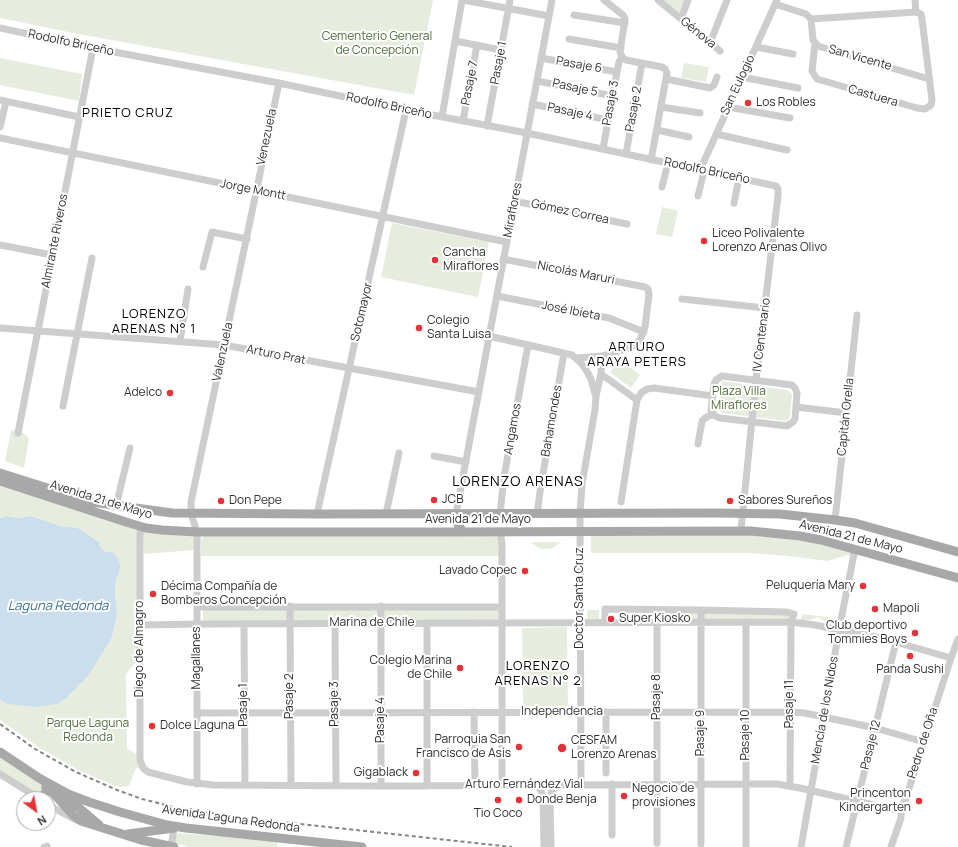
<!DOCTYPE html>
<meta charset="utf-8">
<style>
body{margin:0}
#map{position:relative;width:958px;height:847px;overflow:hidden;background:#fff;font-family:Manrope,sans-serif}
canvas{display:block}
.north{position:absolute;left:16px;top:791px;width:40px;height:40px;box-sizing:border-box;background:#fff;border:1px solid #acacac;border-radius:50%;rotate:148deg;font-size:11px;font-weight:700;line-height:16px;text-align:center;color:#303030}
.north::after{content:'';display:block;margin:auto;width:14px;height:18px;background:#e83137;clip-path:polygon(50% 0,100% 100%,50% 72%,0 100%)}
</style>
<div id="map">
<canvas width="958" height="847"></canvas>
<div class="north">N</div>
</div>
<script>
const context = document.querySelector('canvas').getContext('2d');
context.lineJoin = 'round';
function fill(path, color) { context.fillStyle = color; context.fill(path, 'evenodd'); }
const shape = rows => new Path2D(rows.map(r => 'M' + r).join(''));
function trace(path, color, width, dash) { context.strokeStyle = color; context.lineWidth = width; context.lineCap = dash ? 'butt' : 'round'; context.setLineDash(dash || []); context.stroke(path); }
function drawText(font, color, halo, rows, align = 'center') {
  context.font = font + ' Manrope,sans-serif'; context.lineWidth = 4; context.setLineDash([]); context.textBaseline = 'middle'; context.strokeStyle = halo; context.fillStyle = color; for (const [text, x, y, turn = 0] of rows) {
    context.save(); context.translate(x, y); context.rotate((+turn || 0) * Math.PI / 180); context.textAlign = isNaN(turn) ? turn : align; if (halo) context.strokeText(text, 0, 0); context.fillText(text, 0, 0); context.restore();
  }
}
fill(shape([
 [0,0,433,0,414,95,73,33,0,18],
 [663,0,685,0,680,15],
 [0,58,82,74,79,101,0,85],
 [684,63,709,67,706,82,681,78],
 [662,207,678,211,672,237,656,234],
 [392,223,489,242,478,297,381,277],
 [620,359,640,375,631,388,610,372],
 [722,381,787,390,792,394,790,418,786,421,722,413,718,409],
 [11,430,22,432,29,438,24,468,5,461],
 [0,486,131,527,136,530,137,535,140,657,126,674,127,749,139,755,143,769,136,768,129,786,118,787,80,771,40,748,0,720,0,700,8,704,79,686,112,637,117,614,115,589,116,580,121,568,112,552,106,552,100,547,99,542,78,528,60,526,31,516,18,518,6,516,0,518],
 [146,531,196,535,195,550,144,554,143,532],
 [207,535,499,536,501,556,201,556,201,540,202,538],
 [752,535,804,541,825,545,851,552,851,556,847,555,828,561,787,556,750,553,591,553,591,536],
 [530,542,561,542,551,549,541,549],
 [499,608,499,620,203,621,203,609],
 [587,610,599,610,599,620,587,619],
 [651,612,790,614,789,619,654,620,651,616],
 [803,614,835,618,834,624,826,622,817,617,810,620,800,620],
 [567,627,568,706,523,706,522,628],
 [0,756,42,784,45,789,38,794,0,770],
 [179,833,204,835,278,838,277,847,189,847,173,843,175,836]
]), '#e6edde');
fill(shape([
 [6,516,18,518,31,516,60,526,78,528,99,542,100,547,106,552,112,552,118,558,121,568,116,580,115,589,117,614,112,637,88,676,65,699,57,704,34,707,8,704,0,700,0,518]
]), '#cadeed');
trace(shape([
 [463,0,549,16],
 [604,0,623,15,625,19,620,52,622,57,626,60,662,67,665,69,667,73,651,160],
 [658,0,720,51],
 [915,0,916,12],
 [775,4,806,14,811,19],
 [574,15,625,23],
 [681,19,688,0],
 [811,19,813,40,818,46,929,79],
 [811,19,916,12],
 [0,28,93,48,279,83,406,110,527,133,776,186,778,189,778,196,756,380,741,530],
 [569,39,621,48],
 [455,41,501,50],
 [710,43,727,0],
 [815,43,812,71,817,79,917,108,925,109,931,105,932,100,922,19,921,14,916,12],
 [756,47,793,54],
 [541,58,617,72],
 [742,77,798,88],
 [666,79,710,88,714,85,717,77],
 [537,81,613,96],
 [0,100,79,117],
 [532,104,608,120],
 [661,107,700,113],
 [728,107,790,118],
 [442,117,462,0],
 [463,121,477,45],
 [487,126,510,0],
 [0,127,6,102],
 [657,130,689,137],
 [716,134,787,150],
 [0,138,507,242],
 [603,149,617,72,619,62,622,57],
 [626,154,642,63],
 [700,170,777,0],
 [662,187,668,163],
 [698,196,704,171],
 [514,201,627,224],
 [734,203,739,178],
 [0,245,52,255],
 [503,259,645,287,648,289,649,294,645,327,640,340,634,345,628,348,602,356,577,358],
 [203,267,212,232,247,239],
 [497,296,609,318,644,332],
 [682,299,765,308],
 [0,328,224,345,479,392],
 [489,336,572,355,579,361,585,368,591,379,595,394],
 [180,341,188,289],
 [601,374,637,400],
 [722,376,792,385,795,388,797,393,795,419,793,422,787,426,720,418,715,416,711,410,714,384,716,380,722,376],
 [63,406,92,258],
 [796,407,847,413],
 [18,433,93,48],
 [698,444,702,421,705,418,713,414],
 [434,456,466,462],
 [621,502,637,400,641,393,647,389,654,388,713,396],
 [116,506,130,448],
 [317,514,406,110],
 [386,514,399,453],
 [456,514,552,0],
 [500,514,504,477,528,345],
 [537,514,541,485,564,353],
 [835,520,857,315],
 [140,526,140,760,143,768,148,772,187,782,214,785,381,786,746,784,777,784,800,788,891,809,896,809,901,807],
 [499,532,501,537,502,544,502,785],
 [290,606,291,785],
 [381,606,381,786],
 [197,607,502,607],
 [605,623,605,609,701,610,787,612,794,614,791,622,790,786],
 [244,624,245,785],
 [335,624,336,785],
 [139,625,204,624,791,622,815,625,885,639,951,658],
 [474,712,475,785],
 [606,712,606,773],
 [197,713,790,712,805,713,875,728,924,742],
 [0,774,40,799],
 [197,784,197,532,191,514,191,502,279,83],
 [612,784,612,835],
 [537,785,541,791,543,797,544,847],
 [581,785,580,513,582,484,595,410,596,396,601,374,602,356],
 [427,786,427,623],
 [48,805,76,820],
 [657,843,657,622],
 [701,844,701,610],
 [44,847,47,846],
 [171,847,174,828],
 [551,847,550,800,552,791,557,785],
 [746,847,746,622],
 [801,847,840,625,855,549],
 [846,847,896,642],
 [891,847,901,818,901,807,905,801,951,658,958,639]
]), '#cdcdcd', 7);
trace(shape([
 [0,473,92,502,172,513,317,514,716,513,780,514,835,520,855,523,958,552],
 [0,481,126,522,146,528,162,530,197,532,443,532,751,531,800,536,821,540,958,578],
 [456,514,456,521,463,532],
 [0,752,39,778,68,794,89,802,120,812,167,825,186,828,362,847],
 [46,785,73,815,81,821,141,840,174,847],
 [38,798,46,793,46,785],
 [61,799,65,799,71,801,99,825],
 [128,834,174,828]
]), '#a8a8a8', 9);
trace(shape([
 [0,724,35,749,76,772,117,790,142,799,178,808,236,817,512,847]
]), '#858585', 2, [4, 3]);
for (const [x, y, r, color] of [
 [748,103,4,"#e83137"],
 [704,241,4,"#e83137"],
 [435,260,4,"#e83137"],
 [419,328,4,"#e83137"],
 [170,393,4,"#e83137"],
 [434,500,4,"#e83137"],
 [221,501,4,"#e83137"],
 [730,501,4,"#e83137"],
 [525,571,4,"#e83137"],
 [863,586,4,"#e83137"],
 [153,594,4,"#e83137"],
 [875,609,4,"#e83137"],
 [611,619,4,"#e83137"],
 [915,633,4,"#e83137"],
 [910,656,4,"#e83137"],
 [460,668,4,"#e83137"],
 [152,726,4,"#e83137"],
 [519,747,4,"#e83137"],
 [562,748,5,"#e83137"],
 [416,773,4,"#e83137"],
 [624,796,4,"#e83137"],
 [498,800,4,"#e83137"],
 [519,800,4,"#e83137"],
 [919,801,4,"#e83137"]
]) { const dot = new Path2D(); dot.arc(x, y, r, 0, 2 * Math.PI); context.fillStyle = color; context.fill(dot); trace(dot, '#fff', 1.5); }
drawText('12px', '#303030', '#fff', [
 ["Génova",698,33,39],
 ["Rodolfo Briceño",71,43,12],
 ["San Vicente",860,58,16],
 ["Pasaje 1",499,63,-79],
 ["Pasaje 6",579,65,10],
 ["Pasaje 7",470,83,-79],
 ["San Eulogio",738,85,-65],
 ["Pasaje 5",575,88,12],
 ["Castuera",873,96,16],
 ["Pasaje 3",611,103,-80],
 ["Rodolfo Briceño",389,106,12],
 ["Pasaje 2",634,109,-80],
 ["Pasaje 4",570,112,12],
 ["Venezuela",267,137,-78],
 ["Rodolfo Briceño",707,171,12],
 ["Jorge Montt",253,190,11],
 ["Miraflores",513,210,-79],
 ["Gómez Correa",570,212,12],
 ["Almirante Riveros",55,241,-79],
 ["Nicolás Maruri",576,273,11],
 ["José Ibíeta",571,311,11],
 ["Sotomayor",362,312,-77],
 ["IV Centenario",762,335,-83],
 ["Valenzuela",223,352,-78],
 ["Arturo Prat",276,355,11],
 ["Capitán Orella",846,417,-84],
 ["Bahamondes",552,421,-80],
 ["Angamos",513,429,-80],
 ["Avenida 21 de Mayo",101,500,17],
 ["Avenida 21 de Mayo",478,520],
 ["Avenida 21 de Mayo",851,537,14],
 ["Doctor Santa Cruz",580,598,-90],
 ["Marina de Chile",372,623],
 ["Diego de Almagro",140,649,-90],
 ["Magallanes",197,658,-90],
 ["Pasaje 2",290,696,-90],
 ["Pasaje 8",657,697,-90],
 ["Pasaje 3",335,704,-90],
 ["Pasaje 11",790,704,-90],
 ["Pasaje 1",244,705,-90],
 ["Mencía de los Nidos",825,710,-80],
 ["Independencia",562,712],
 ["Pasaje 4",381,720,-90],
 ["Pasaje 9",701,733,-90],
 ["Pasaje 10",746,735,-90],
 ["Pedro de Oña",923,743,-72],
 ["Pasaje 12",871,745,-76],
 ["Arturo Fernández Vial",524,785],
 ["Avenida Laguna Redonda",231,819,8]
]);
drawText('12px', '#516d3c', '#fff', [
 ["Cementerio General",377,37],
 ["de Concepción",377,51],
 ["Plaza Villa",739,392],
 ["Miraflores",739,406],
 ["Parque Laguna",88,724],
 ["Redonda",88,738]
]);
drawText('12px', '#303030', '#fff', [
 ["Los Robles",756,103],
 ["Liceo Polivalente",712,234],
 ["Lorenzo Arenas Olivo",712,248],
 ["Cancha",443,253],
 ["Miraflores",443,267],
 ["Colegio",427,321],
 ["Santa Luisa",427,335],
 ["Adelco",162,393,"right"],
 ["JCB",442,500],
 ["Don Pepe",229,501],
 ["Sabores Sureños",738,501],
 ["Lavado Copec",517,571,"right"],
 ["Peluquería Mary",855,586,"right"],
 ["Décima Compañía de",161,587],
 ["Bomberos Concepción",161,601],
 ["Mapoli",883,609],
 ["Super Kiosko",619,619],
 ["Club deportivo",907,626,"right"],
 ["Tommies Boys",907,640,"right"],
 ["Colegio Marina",452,661,"right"],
 ["de Chile",452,675,"right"],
 ["Panda Sushi",910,670,"center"],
 ["Dolce Laguna",160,726],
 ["Parroquia San",511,740,"right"],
 ["Francisco de Asís",511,754,"right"],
 ["CESFAM",571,741],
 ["Lorenzo Arenas",571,755],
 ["Gigablack",408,773,"right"],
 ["Negocio de",632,789],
 ["provisiones",632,803],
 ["Princenton",911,794,"right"],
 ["Kindergarten",911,808,"right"],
 ["Donde Benja",527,800],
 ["Tio Coco",498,814,"center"]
], 'left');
context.letterSpacing = '1px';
drawText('13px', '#000', '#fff', [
 ["PRIETO CRUZ",128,113],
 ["LORENZO",154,314],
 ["ARENAS N° 1",154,329],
 ["ARTURO",637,347],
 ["ARAYA PETERS",637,362],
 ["LORENZO",538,666],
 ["ARENAS N° 2",538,681]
]);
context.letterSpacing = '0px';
drawText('italic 13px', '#3c6e94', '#fff', [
 ["Laguna Redonda",58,606]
]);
context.letterSpacing = '1px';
drawText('14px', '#000', '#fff', [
 ["LORENZO ARENAS",518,482]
]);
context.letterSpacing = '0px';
</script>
